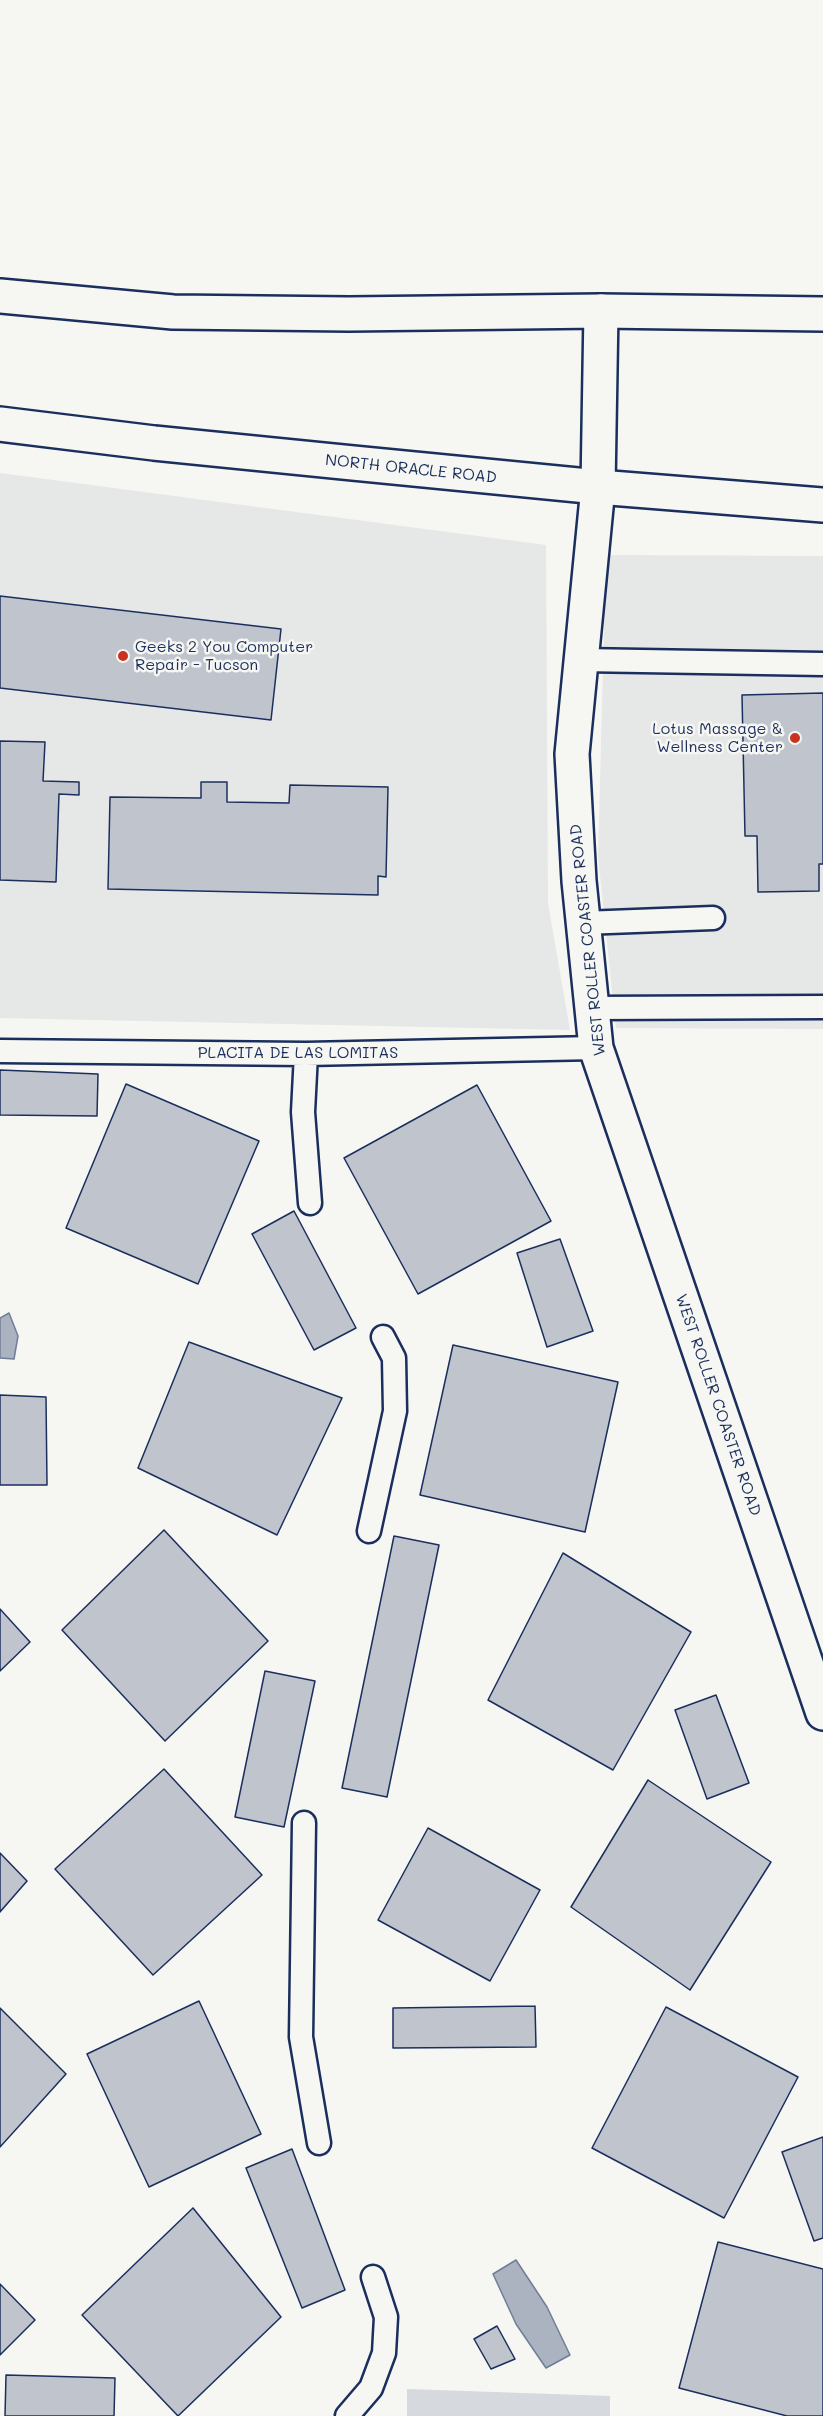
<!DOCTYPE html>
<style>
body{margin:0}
canvas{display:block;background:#f6f6f2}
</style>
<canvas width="823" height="2416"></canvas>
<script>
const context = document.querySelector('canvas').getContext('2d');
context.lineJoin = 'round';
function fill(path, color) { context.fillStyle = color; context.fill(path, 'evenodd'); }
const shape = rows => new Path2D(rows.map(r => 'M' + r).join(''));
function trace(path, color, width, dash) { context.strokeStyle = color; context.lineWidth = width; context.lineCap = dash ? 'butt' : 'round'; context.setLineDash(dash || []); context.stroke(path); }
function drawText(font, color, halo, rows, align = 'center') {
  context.font = font + ' Mali,sans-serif'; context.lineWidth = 5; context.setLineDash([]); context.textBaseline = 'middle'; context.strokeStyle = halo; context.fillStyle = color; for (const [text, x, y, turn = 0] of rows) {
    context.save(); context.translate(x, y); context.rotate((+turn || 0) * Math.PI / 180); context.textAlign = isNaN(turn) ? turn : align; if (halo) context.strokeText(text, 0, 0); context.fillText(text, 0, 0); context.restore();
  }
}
fill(shape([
 [0,473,546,545,548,903,570,1030,0,1018],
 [606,555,823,556,823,1029,616,1028,598,856]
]), '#e6e7e7');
fill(shape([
 [407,2389,610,2396,610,2416,407,2416]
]), '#d6d9dd');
const water = shape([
 [9,1313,18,1336,14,1359,0,1358,0,1318,9,1313],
 [516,2260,547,2307,570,2355,546,2368,516,2324,493,2274,516,2260]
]);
fill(water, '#abb2c0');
trace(water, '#717e99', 1.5);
const building = shape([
 [0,596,281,629,271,720,0,688,0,596],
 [823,693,823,864,819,864,819,891,758,892,757,836,745,836,742,695,823,693],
 [0,741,45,742,43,781,79,782,79,795,59,794,56,882,0,880,0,741],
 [201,782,227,782,227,802,289,803,290,785,388,787,386,877,378,876,378,895,108,889,110,797,201,798,201,782],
 [0,1070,98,1074,97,1116,0,1115,0,1070],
 [126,1084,259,1141,198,1284,66,1228,126,1084],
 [477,1085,551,1221,418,1294,344,1158,477,1085],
 [294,1211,356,1328,314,1350,252,1234,294,1211],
 [560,1239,593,1331,547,1347,517,1253,560,1239],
 [189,1342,342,1398,277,1535,138,1468,189,1342],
 [453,1345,618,1382,585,1532,420,1495,453,1345],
 [0,1395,46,1397,47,1485,0,1485,0,1395],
 [164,1530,268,1641,165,1741,62,1630,164,1530],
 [394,1536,439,1545,387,1797,342,1788,394,1536],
 [563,1553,691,1632,613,1770,488,1700,563,1553],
 [0,1609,30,1642,0,1671,0,1609],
 [265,1671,315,1681,284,1827,235,1817,265,1671],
 [716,1695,749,1783,707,1799,675,1710,716,1695],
 [164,1769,262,1875,153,1975,55,1869,164,1769],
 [648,1780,771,1862,690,1990,571,1907,648,1780],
 [428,1828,540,1890,490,1981,378,1920,428,1828],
 [0,1853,27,1881,0,1912,0,1853],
 [199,2001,261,2134,149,2187,87,2054,199,2001],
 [535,2006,536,2047,393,2048,393,2008,535,2006],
 [666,2007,798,2077,724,2218,592,2148,666,2007],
 [0,2008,66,2074,0,2147,0,2008],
 [823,2137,823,2238,814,2241,782,2152,823,2137],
 [292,2149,345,2290,302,2308,246,2168,292,2149],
 [193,2208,281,2317,178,2416,82,2315,193,2208],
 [718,2242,823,2269,823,2416,787,2416,679,2388,718,2242],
 [0,2284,35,2320,0,2355,0,2284],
 [497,2326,515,2359,491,2369,474,2339,497,2326],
 [6,2375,115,2378,114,2416,5,2416,6,2375]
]);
fill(building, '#c0c4cd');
trace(building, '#1b2f5e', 1.5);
const lane = shape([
 [581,660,823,664],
 [583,923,713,918],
 [593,1008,823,1007],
 [0,1051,306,1054,596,1048],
 [306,1054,303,1112,310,1203],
 [369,1531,395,1411,394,1358,383,1337],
 [304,1823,301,2037,319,2143],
 [347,2416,371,2388,384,2353,386,2317,373,2277]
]);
const secondary = shape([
 [601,311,598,487,572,754,579,881,596,1048,823,1713]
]);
const highway = shape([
 [0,296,173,312,349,314,601,311,823,314],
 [0,424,154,443,353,463,598,487,823,505]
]);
trace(lane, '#1b2f5e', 27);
trace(secondary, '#1b2f5e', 38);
trace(highway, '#1b2f5e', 38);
trace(lane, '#f6f6f2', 22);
trace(secondary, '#f6f6f2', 33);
trace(highway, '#f6f6f2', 33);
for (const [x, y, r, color] of [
 [123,656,6,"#c8321e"],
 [795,738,6,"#c8321e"]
]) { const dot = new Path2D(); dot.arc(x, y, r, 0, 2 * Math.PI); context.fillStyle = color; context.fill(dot); trace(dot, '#f6f6f2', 2); }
drawText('16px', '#1b2f5e', '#f6f6f2', [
 ["NORTH ORACLE ROAD",411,469,6],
 ["WEST ROLLER COASTER ROAD",588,940,-96],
 ["PLACITA DE LAS LOMITAS",298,1053],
 ["WEST ROLLER COASTER ROAD",718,1405,71]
]);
drawText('16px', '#1b2f5e', '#f6f6f2', [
 ["Geeks 2 You Computer",135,647],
 ["Repair - Tucson",135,665],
 ["Lotus Massage &",783,729,"right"],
 ["Wellness Center",783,747,"right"]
], 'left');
</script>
